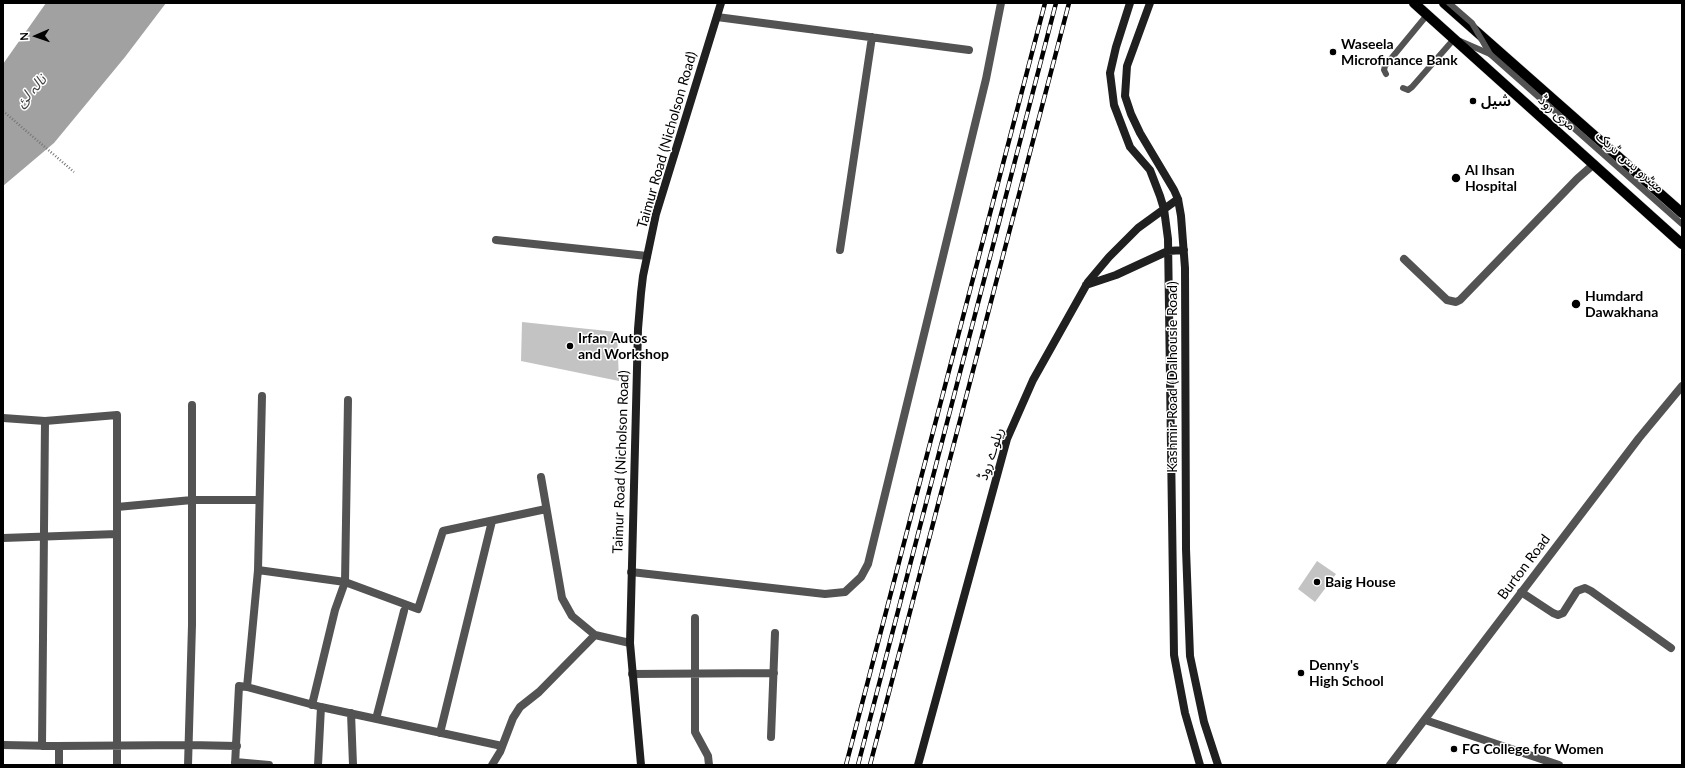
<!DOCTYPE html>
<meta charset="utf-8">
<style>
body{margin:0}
#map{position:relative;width:1685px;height:768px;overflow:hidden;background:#fff;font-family:Lato,sans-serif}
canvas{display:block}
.frame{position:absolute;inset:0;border:4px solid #000;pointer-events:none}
.north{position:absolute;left:16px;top:16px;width:40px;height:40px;-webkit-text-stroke:3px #fff;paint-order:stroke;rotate:268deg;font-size:11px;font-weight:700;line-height:16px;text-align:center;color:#000}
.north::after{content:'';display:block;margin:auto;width:14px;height:18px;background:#000;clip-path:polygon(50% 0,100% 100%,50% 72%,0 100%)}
</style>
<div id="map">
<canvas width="1685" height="768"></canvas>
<div class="frame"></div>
<div class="north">N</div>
</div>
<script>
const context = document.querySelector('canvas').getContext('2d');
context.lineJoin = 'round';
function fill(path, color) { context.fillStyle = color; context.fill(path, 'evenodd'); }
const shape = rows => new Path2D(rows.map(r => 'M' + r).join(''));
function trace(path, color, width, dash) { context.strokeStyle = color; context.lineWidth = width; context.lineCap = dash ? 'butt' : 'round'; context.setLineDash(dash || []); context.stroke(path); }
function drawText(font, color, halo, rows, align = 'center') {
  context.font = font + ' Lato,"Noto Sans Arabic",sans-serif'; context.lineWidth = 3; context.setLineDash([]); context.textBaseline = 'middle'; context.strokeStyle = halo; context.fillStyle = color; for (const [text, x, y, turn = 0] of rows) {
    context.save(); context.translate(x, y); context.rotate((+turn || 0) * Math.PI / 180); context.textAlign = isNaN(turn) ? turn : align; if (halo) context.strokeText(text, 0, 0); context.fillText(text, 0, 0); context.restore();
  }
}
fill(shape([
 [46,3,166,3,125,57,54,143,3,186,3,64]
]), '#a1a1a1');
fill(shape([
 [522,322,617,332,619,381,521,361],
 [1317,561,1336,574,1315,602,1298,589]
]), '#c3c3c3');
const primary = shape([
 [1414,3,1682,244],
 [1444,3,1682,213]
]);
trace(primary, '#dbdbdb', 11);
trace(shape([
 [3,111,74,172]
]), '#757575', 2.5, [1, 2]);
trace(shape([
 [1460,41,1490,54,1682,224],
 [1386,74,1384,70,1385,66,1427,15],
 [1403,88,1408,90,1412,87,1454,39]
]), '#535353', 6);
trace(shape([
 [717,17,969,50],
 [496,240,647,256],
 [840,250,872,37],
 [1404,259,1447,300,1456,302,1460,300,1577,179,1594,164],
 [3,418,45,421,117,415,117,765],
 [541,477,562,598,572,616,595,635,630,643],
 [117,507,192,500,259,500],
 [3,538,117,534],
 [258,570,345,582,418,609,443,531,546,509],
 [631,572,825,594,845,592,861,577,868,564,935,289,986,79,1001,3],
 [1521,592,1553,613,1558,615,1563,613,1577,591,1585,588,1591,591,1671,648],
 [695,618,695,732,708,756,709,765],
 [632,674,774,673],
 [247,687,321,707,502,746],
 [312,705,335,610,345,582,348,400],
 [351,713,353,765],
 [376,719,404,611],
 [1425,720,1559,765],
 [440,733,492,521],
 [771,737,775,633],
 [3,745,56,746,189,745,237,746],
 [42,746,45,421],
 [235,762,269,765],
 [59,765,59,746],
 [188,765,192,625,192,405],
 [235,765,239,686,247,687,258,570,262,396],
 [318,765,321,707],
 [492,765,500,752,513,718,520,707,539,692,595,635],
 [1390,765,1639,438,1682,386]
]), '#535353', 8);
trace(shape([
 [1130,3,1116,47,1110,73,1114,105,1130,147,1150,170,1160,196,1164,209,1168,239,1174,655,1185,713,1200,765],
 [1150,3,1127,66,1125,96,1131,114,1140,133,1174,190,1178,199,1181,216,1185,268,1186,549,1190,656,1204,722,1218,765],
 [1086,285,1116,275,1168,251,1184,250],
 [641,765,630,643,638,329,641,293,643,276,656,214,721,3],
 [918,765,1007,439,1033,380,1088,282,1109,257,1138,228,1178,199]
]), '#202020', 8);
trace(primary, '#000', 10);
const rail = shape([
 [846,765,1045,3],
 [858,765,1056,3],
 [870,765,1069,3]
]);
trace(rail, '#000', 4.5);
trace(rail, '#fff', 3, [9]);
trace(shape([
 [1449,3,1472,23,1490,54]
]), '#535353', 6);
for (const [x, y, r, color] of [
 [1333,52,4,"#000"],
 [1473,101,4,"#000"],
 [1456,178,5,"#000"],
 [1576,304,5,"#000"],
 [570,346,4,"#000"],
 [1317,582,4,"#000"],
 [1301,673,4,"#000"],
 [1454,749,4,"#000"]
]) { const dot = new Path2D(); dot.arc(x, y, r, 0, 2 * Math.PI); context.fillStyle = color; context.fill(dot); trace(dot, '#fff', 1.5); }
drawText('bold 14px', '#000', '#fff', [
 ["Waseela",1341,44],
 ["Microfinance Bank",1341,60],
 ["شیل",1481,101],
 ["Al Ihsan",1465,170],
 ["Hospital",1465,186],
 ["Humdard",1585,296],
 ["Dawakhana",1585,312],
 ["Irfan Autos",578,338],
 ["and Workshop",578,354],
 ["Baig House",1325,582],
 ["Denny's",1309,665],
 ["High School",1309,681],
 ["FG College for Women",1462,749]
], 'left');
drawText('14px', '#000', '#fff', [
 ["مری روڈ",1557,113,42],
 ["Taimur Road (Nicholson Road)",667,140,-74],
 ["میٹرو بس ٹریک",1630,162,41],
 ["Kashmir Road (Dalhousie Road)",1172,377,-90],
 ["ریلوے روڈ",991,454,-72],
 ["Taimur Road (Nicholson Road)",621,462,-88],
 ["Burton Road",1524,567,-53]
]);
drawText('italic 15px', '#424242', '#fff', [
 ["نالہ لئ",31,91,-48]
]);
</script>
